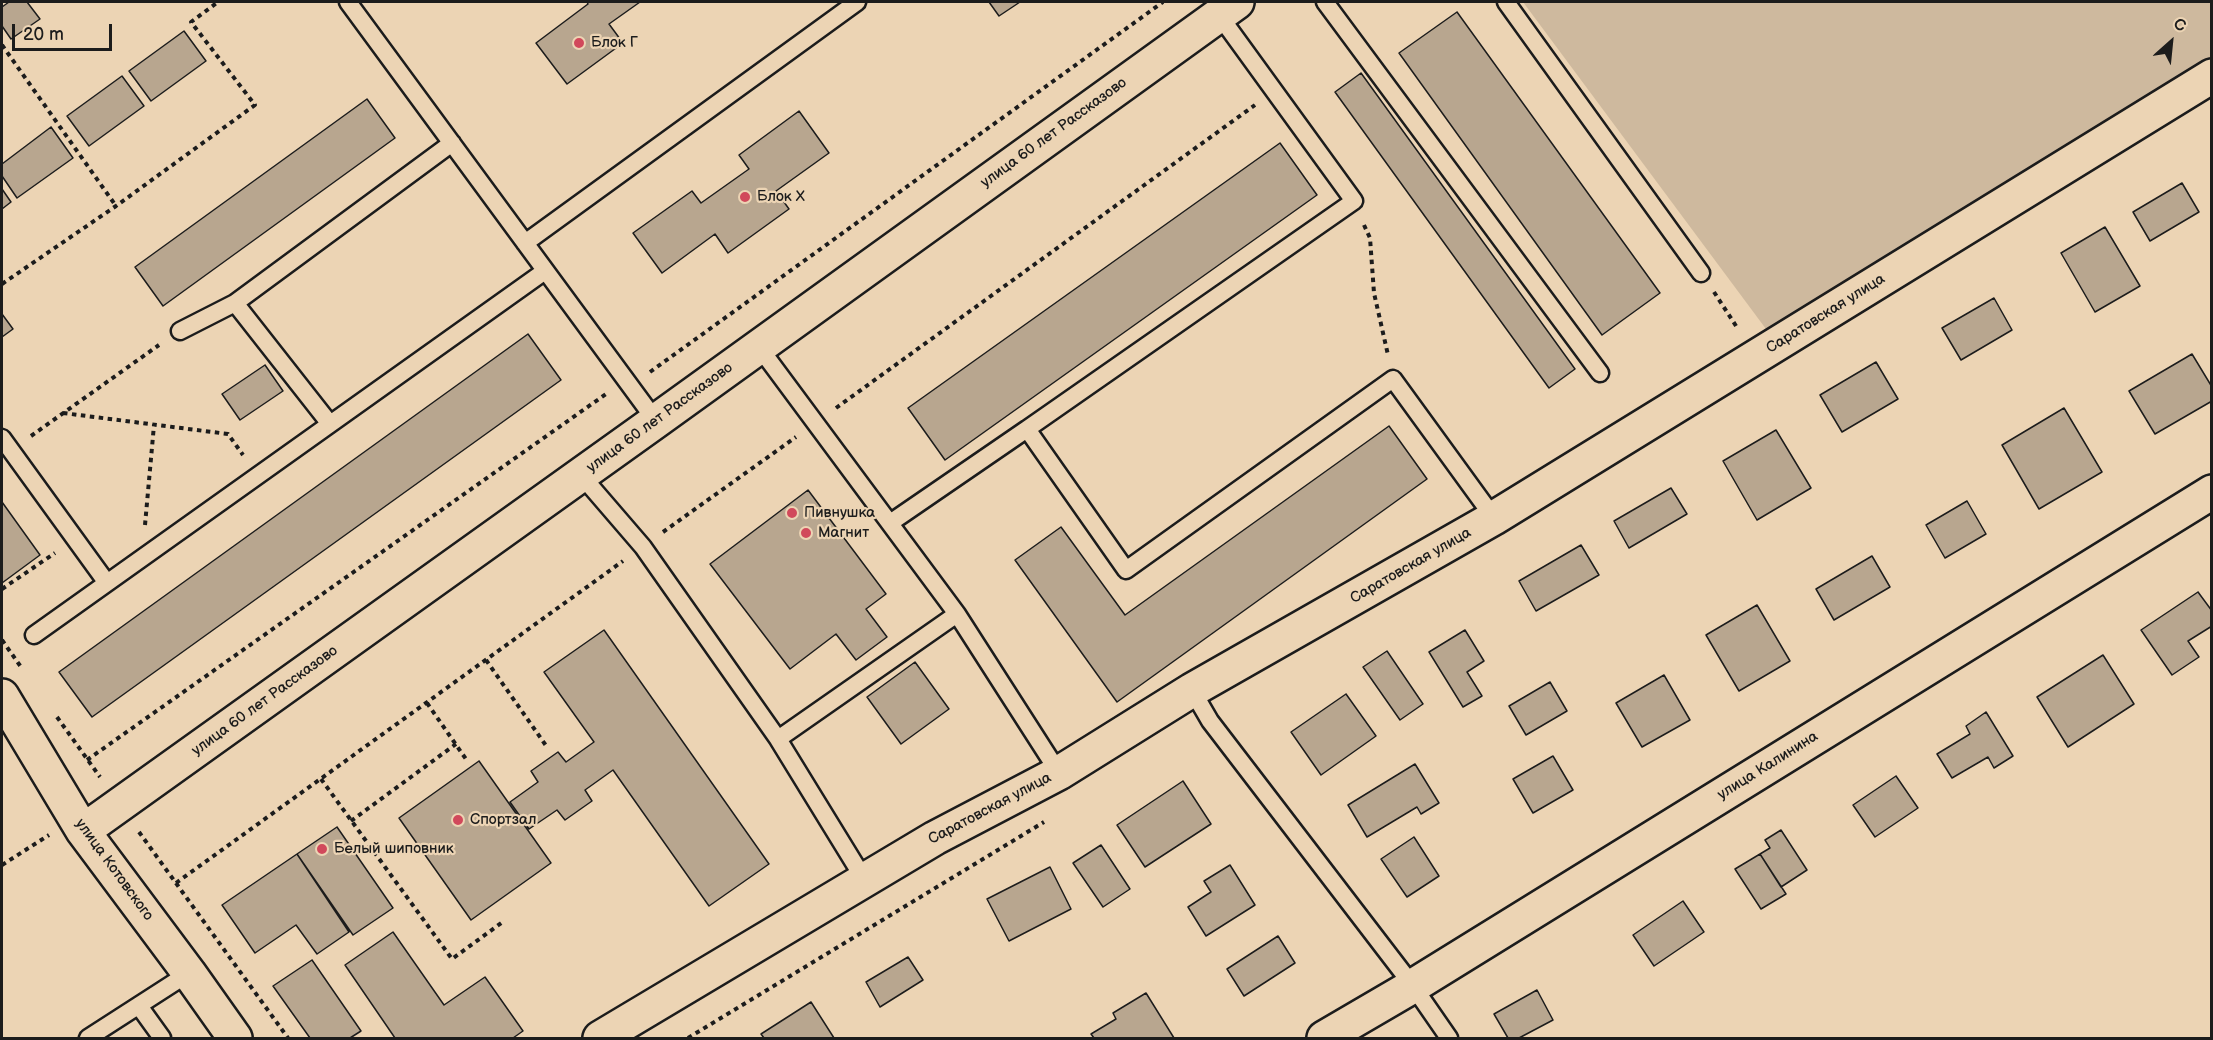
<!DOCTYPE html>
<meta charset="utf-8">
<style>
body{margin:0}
#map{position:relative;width:2213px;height:1040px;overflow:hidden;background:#ecd4b4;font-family:"Balsamiq Sans",sans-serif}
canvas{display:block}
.frame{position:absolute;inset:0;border:3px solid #1c1c1c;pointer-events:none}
.north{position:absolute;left:2141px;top:12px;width:60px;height:60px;-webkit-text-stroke:4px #ecd4b4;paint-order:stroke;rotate:27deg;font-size:16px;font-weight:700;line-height:24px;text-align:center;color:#1c1c1c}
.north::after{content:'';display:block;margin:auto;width:21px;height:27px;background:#1c1c1c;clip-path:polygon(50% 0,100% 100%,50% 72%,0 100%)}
.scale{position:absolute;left:12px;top:24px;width:100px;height:27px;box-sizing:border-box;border:3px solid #1c1c1c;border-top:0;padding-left:8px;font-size:18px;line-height:21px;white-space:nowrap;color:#1c1c1c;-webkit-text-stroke:4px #ecd4b4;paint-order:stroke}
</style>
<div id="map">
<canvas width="2213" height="1040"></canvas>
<div class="frame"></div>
<div class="north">С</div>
<div class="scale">20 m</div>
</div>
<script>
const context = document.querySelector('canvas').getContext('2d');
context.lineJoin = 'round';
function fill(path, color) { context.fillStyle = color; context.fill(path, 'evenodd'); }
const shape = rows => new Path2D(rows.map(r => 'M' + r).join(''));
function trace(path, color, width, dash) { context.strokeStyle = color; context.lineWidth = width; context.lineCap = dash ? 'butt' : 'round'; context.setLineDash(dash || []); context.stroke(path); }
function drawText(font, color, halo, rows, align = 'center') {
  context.font = font + ' "Balsamiq Sans",sans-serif'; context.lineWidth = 4.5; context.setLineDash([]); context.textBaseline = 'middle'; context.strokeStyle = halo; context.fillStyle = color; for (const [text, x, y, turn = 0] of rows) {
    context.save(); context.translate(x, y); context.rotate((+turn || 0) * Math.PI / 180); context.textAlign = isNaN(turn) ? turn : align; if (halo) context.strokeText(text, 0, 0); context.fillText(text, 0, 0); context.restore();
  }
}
fill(shape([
 [1523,2,2211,2,2211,62,1766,329]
]), '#ceb99e');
const building = shape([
 [9,2,27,2,40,19,11,39,2,26,2,7,9,2],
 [587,2,640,2,609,24,623,43,567,84,536,43,588,4,587,2],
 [989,2,1020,2,999,16,989,2],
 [1457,12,1660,293,1602,335,1399,53,1457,12],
 [184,31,206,61,151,101,129,71,184,31],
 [1361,73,1575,369,1549,388,1335,92,1361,73],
 [122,76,144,106,89,146,67,116,122,76],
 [367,99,395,138,163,306,135,267,367,99],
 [799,111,829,153,776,191,789,209,728,253,715,234,662,273,633,233,692,191,701,203,749,169,739,155,799,111],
 [51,127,73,158,17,198,2,176,2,164,51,127],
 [1280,143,1317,195,945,460,908,408,1280,143],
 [2182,183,2199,212,2150,241,2133,212,2182,183],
 [2,189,11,202,2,209,2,189],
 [2105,227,2140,286,2095,312,2061,253,2105,227],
 [1994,298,2012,330,1961,360,1942,328,1994,298],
 [2,314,13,329,2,337,2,314],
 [528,334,561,380,92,717,59,672,528,334],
 [2192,354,2212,387,2212,401,2155,434,2129,391,2192,354],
 [1876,362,1898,399,1842,432,1820,395,1876,362],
 [265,365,283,391,240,420,222,394,265,365],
 [2064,408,2102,472,2039,509,2002,445,2064,408],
 [1389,426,1427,479,1117,702,1015,560,1061,527,1125,615,1389,426],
 [1776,430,1811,488,1757,520,1723,461,1776,430],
 [1671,488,1687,514,1629,548,1614,521,1671,488],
 [808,490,886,594,866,609,887,637,856,660,836,634,790,669,710,564,808,490],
 [1967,501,1986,534,1945,558,1926,525,1967,501],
 [2,502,40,555,2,583,2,502],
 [1581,545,1599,575,1536,611,1519,581,1581,545],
 [1872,556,1890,587,1834,620,1816,589,1872,556],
 [2198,592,2212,611,2212,626,2188,641,2199,657,2172,675,2141,630,2198,592],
 [1757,605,1790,661,1739,691,1706,635,1757,605],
 [604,630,769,864,709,906,613,770,585,790,592,801,565,820,557,810,529,829,510,802,538,782,531,771,558,752,566,762,594,742,544,672,604,630],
 [1465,630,1484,661,1467,672,1482,696,1463,707,1429,652,1465,630],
 [1387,651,1423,704,1400,720,1363,667,1387,651],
 [2103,655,2134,704,2068,747,2037,697,2103,655],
 [915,662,949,709,901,744,867,697,915,662],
 [1664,675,1690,720,1642,747,1616,703,1664,675],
 [1550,682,1567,711,1526,735,1509,706,1550,682],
 [1346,694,1376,736,1321,775,1291,732,1346,694],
 [1986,712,2013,756,1994,768,1988,757,1952,778,1937,754,1970,734,1966,726,1986,712],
 [1553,756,1573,790,1533,813,1513,779,1553,756],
 [479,761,551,863,471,920,399,818,479,761],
 [1415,764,1439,803,1421,814,1417,807,1367,837,1348,805,1415,764],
 [1896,776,1918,808,1875,837,1853,805,1896,776],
 [1183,781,1211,824,1145,867,1117,825,1183,781],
 [337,827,393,908,353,935,297,854,337,827],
 [1781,830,1807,870,1781,887,1760,854,1770,848,1765,840,1781,830],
 [1414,837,1439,876,1407,897,1381,859,1414,837],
 [1101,845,1130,889,1103,907,1073,863,1101,845],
 [297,854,349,932,317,954,296,925,255,953,222,905,297,854],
 [1760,854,1786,894,1761,909,1735,869,1760,854],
 [1230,865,1255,905,1206,936,1188,907,1211,892,1204,881,1230,865],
 [1050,867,1071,909,1009,941,987,899,1050,867],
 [1683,901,1704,932,1654,966,1633,935,1683,901],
 [393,932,444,1005,485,977,523,1031,513,1038,395,1038,345,965,393,932],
 [1278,936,1295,963,1244,996,1227,969,1278,936],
 [908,957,923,980,880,1007,866,982,908,957],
 [312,960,361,1031,350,1038,310,1038,273,986,312,960],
 [1537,990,1553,1020,1519,1038,1508,1038,1494,1014,1537,990],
 [1146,993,1174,1038,1094,1038,1091,1034,1116,1019,1113,1013,1146,993],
 [811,1002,834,1038,764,1038,761,1034,811,1002]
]);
fill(building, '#b8a68f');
trace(building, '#1c1c1c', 1.5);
const service = shape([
 [348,2,656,421],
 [1325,2,1600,373],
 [1506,2,1701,273],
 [525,243,857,2],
 [235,303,330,424],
 [180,331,235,303,452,143],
 [759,347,957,614,1059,773],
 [1027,429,1354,201,1219,15],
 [2,438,107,583],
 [581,475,643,547,778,739,864,879],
 [890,523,1027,429,1126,570,1393,379,1494,518],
 [34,635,545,271],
 [1192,690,1210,721,1413,986,1449,1038],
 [778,739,957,614],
 [139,1006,162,1038],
 [88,1038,189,973]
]);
const minor = shape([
 [2,696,83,831,189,973,235,1038],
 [83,831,656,421,1237,2],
 [600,1038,935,838,1059,773,1192,690,1494,518,2212,76],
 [1324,1038,1413,986,2212,492]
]);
trace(service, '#1c1c1c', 21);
trace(minor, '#1c1c1c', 38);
trace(shape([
 [2,45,116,206],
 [1364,225,1370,238,1374,293,1388,355],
 [2,284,116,206,255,105,191,22,218,2],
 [1714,292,1738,329],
 [650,372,1163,2],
 [836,408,1255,105],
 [63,413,228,434,243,455],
 [31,436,159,345],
 [145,525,154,425],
 [663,532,796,437],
 [2,589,55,553],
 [2,640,21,667],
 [486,660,547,747],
 [427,703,468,762],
 [57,717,100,777],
 [87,760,606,394],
 [321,779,452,959,504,921],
 [351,821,456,744],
 [139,832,288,1038],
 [2,865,49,835],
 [176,883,623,561],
 [688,1038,1044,822]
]), '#1c1c1c', 4, [4.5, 4.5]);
trace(service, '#ecd4b4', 16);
trace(minor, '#ecd4b4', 33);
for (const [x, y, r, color] of [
 [579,43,6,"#d1495b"],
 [745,197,6,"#d1495b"],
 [792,513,6,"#d1495b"],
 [806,533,6,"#d1495b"],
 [458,820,6,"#d1495b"],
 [322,849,6,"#d1495b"]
]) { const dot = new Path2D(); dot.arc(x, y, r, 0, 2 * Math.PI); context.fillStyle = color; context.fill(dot); trace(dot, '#ecd4b4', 2); }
drawText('15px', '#1c1c1c', '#ecd4b4', [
 ["Блок Г",591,43],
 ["Блок Х",757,197],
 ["Пивнушка",804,513],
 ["Магнит",818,533],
 ["Спортзал",470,820],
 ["Белый шиповник",334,849]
], 'left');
drawText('15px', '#1c1c1c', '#ecd4b4', [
 ["улица 60 лет Рассказово",1054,133,-36],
 ["Саратовская улица",1826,314,-32],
 ["улица 60 лет Рассказово",660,418,-36],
 ["Саратовская улица",1411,566,-30],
 ["улица 60 лет Рассказово",265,701,-36],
 ["улица Калинина",1768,766,-32],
 ["Саратовская улица",990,809,-28],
 ["улица Котовского",114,870,54]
]);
</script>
